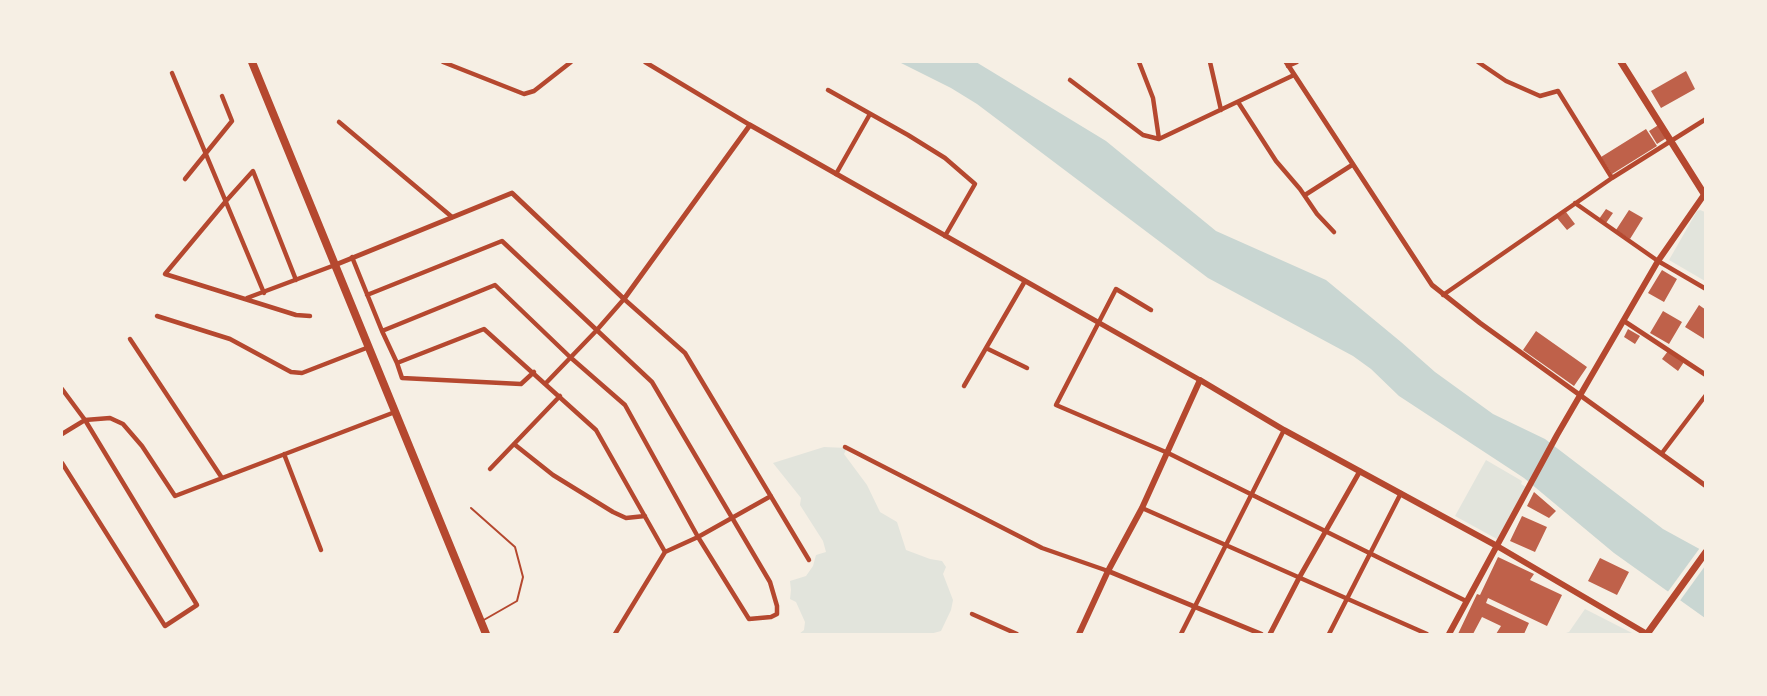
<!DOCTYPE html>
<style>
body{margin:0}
#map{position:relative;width:1767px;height:696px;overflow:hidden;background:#f6efe4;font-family:Georgia,serif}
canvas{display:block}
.frame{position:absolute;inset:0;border:63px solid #f6efe4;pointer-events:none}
</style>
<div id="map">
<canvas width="1767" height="696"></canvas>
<div class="frame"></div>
</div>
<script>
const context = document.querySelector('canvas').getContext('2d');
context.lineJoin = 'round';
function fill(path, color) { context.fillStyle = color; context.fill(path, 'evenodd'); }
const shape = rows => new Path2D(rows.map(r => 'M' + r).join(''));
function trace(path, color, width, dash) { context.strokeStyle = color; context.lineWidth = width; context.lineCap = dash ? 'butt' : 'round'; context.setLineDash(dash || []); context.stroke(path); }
fill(shape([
 [1700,210,1705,212,1705,281,1669,260,1697,211],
 [824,447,847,448,844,454,867,485,880,512,897,522,906,550,930,559,942,561,946,567,943,574,953,600,951,610,941,631,930,634,799,634,804,630,805,622,796,602,790,599,791,590,790,581,806,576,813,566,816,555,826,552,823,541,800,505,801,498,773,463],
 [1486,460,1522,481,1521,484,1526,487,1497,539,1455,516],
 [1585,609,1634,634,1563,634,1569,632]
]), '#e2e4dc');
fill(shape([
 [899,62,976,62,1106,141,1216,231,1326,280,1401,342,1435,372,1493,414,1545,439,1663,529,1705,552,1705,618,1614,553,1524,478,1399,396,1371,369,1353,356,1208,278,977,104,951,88]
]), '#c9d6d2');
fill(shape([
 [1702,545,1706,548,1705,566,1679,602,1667,593]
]), '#f6efe4');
fill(shape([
 [1686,71,1695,89,1661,108,1651,91],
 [1660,124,1668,137,1657,144,1649,131],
 [1646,129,1657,146,1612,174,1601,157],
 [1606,209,1613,213,1606,223,1599,219],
 [1629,210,1643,218,1630,239,1616,230],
 [1566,212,1575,224,1567,230,1557,218],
 [1662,270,1677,279,1664,302,1648,293],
 [1699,305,1706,310,1706,340,1685,327],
 [1663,311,1682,322,1669,344,1650,333],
 [1628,329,1640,336,1635,344,1624,337],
 [1536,331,1587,367,1574,386,1523,350],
 [1668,351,1684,362,1678,371,1662,359],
 [1534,492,1556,511,1549,518,1527,506],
 [1522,516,1547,527,1535,552,1510,541],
 [1498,557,1534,574,1530,580,1562,595,1547,626,1488,598,1486,603,1529,623,1524,634,1496,634,1501,626,1482,617,1473,634,1458,634,1477,594,1480,595],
 [1600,558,1629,572,1617,595,1588,581]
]), '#bf614a');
trace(shape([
 [471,508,515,547,523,577,517,601,482,621]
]), '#b5482f', 2);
trace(shape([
 [443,62,524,94,534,91,571,62],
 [645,62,750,125],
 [1139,62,1153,98,1159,139,1294,75],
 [1210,62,1221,110],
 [1478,62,1506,81,1540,96,1558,91,1612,178],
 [1288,66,1297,62],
 [172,73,264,293],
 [1070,80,1143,135,1159,139],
 [828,90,908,135,945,158,975,184,945,236],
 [1238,102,1276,161,1300,189,1317,214,1334,232],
 [339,122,452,217],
 [836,174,870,114],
 [185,179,232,121,222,96],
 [1305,195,1352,165],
 [1575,203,1658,261,1706,289],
 [352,257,382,331,495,285,570,357,625,405,698,537,749,619,771,617,777,614,777,606,770,582,652,382,502,241,367,295],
 [296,280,253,171,226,201,165,274,296,315,310,316],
 [1443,295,1612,178,1706,119],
 [247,298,335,265],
 [1151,310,1116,289,1056,405,1168,453,1466,601],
 [157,316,230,339,291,372,302,373,369,347],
 [382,331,397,363,484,329,596,430,665,552],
 [130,339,222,478],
 [986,348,1027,368],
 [397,363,402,378,521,384,534,372],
 [546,383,596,331,624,299,685,353,809,560],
 [964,386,1025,281],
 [62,389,85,420,197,605,165,626,62,463],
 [62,434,85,420,110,418,123,424,142,446,175,496,395,412],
 [514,444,553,475,613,512,626,518,645,516],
 [845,447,1042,548,1108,571],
 [1662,453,1706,395],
 [284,454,321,550],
 [490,469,560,396],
 [1142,508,1427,634],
 [972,614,1017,634],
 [615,634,665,552,698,537,771,496],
 [1181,634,1284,430],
 [1329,634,1401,493]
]), '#b5482f', 4.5);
trace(shape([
 [1286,62,1432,285,1480,323,1706,486],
 [335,265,512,193,624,299,750,125,1200,380],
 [1624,321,1706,375],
 [1108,571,1261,634],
 [1270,634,1299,578,1360,471]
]), '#b5482f', 5);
trace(shape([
 [1079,634,1108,571,1142,508,1200,380,1284,430,1497,546,1647,634],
 [1449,634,1557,435,1658,261,1706,192]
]), '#b5482f', 6);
trace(shape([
 [1621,62,1706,197],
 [1647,634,1706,552]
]), '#b5482f', 7);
trace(shape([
 [252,62,486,634]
]), '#b5482f', 8);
</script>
